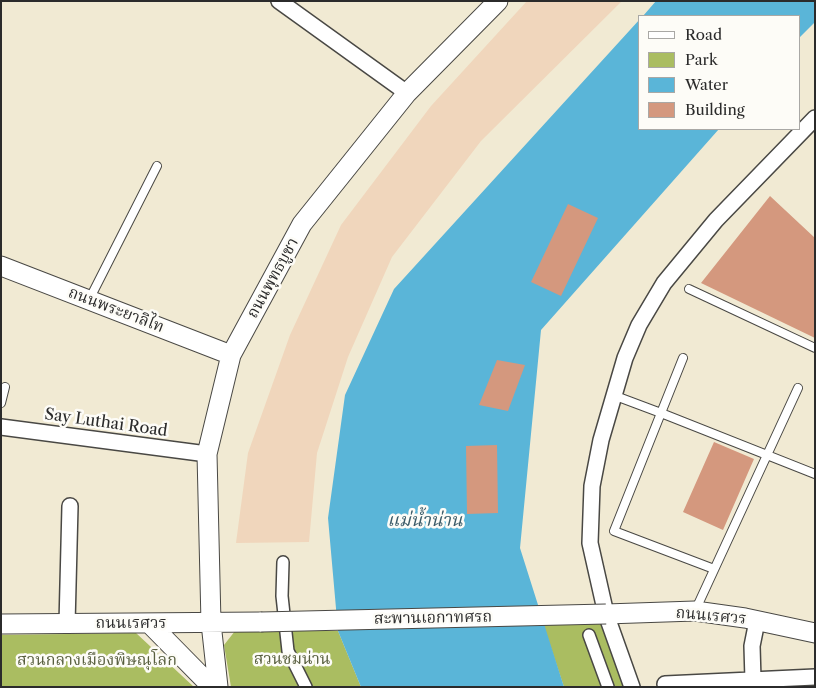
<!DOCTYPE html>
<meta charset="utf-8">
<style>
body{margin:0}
#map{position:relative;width:816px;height:688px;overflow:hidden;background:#f1ead3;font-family:"Libre Caslon Text",serif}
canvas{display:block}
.frame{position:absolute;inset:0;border:2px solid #2b2b2b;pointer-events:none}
.legend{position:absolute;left:638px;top:15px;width:162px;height:115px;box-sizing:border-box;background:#fdfcf7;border:1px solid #a9a8a5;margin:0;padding:6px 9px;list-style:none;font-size:15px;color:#2b2b2b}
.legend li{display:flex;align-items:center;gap:10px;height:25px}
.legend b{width:25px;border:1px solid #a9a8a5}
</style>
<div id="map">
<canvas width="816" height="688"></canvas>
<div class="frame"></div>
<ul class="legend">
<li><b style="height:6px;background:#fff"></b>Road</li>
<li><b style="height:14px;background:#aabd61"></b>Park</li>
<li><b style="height:14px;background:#5ab5d8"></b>Water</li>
<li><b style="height:14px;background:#d4987e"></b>Building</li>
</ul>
</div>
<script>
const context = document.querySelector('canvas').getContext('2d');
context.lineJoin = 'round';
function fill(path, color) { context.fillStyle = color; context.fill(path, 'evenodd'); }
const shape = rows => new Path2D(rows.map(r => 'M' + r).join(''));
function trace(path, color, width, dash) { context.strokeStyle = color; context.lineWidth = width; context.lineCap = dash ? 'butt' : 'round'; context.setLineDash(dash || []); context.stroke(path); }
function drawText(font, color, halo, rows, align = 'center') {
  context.font = font + ' "Libre Caslon Text","Noto Serif Thai",serif'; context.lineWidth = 5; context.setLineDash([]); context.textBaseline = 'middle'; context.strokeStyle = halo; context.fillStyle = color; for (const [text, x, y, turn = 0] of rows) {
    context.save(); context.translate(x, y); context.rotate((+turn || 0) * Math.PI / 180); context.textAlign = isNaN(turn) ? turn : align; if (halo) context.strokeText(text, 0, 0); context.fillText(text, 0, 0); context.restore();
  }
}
fill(shape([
 [527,1,622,1,481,141,392,257,348,357,317,453,309,542,236,543,248,453,290,335,341,225,431,106]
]), '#f0d6bc');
fill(shape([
 [606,614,632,687,564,687,543,624],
 [235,631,338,631,361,687,231,687,224,645],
 [136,633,194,687,1,687,1,635]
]), '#aabd61');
fill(shape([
 [656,1,815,1,815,22,800,37,800,16,643,16],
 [640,19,640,129,719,129,541,330,520,548,564,687,361,687,338,631,328,518,345,395,394,289]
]), '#5ab5d8');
fill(shape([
 [770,196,815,238,815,338,701,283],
 [568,204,598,218,561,296,531,282],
 [497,360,525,365,508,411,479,405],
 [714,442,754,459,723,530,683,512],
 [497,445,498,513,467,514,466,446]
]), '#d4987e');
const service = shape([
 [689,289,815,348],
 [89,300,157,166],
 [683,358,661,413,815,474],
 [613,395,661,413,614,531,714,569],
 [1,403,5,387],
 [695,611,798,388]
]);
const pedestrian = shape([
 [283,562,282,596,288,651,306,687],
 [589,635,608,687]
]);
const minor = shape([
 [279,1,407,93],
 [1,427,207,454],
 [67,624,70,506],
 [753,680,752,646,757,621],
 [665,684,815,677],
 [632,687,606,614,590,543,592,486,601,440,625,358,639,325,664,283,716,220,815,118]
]);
const tertiary = shape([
 [1,266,231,355],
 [606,614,695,611,745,618,815,633],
 [149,623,212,687],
 [1,624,261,622],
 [218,687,211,623,207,454,231,355,302,224,407,93,498,1]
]);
trace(service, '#494844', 10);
trace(pedestrian, '#494844', 14);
trace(minor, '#494844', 18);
trace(tertiary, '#494844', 21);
trace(service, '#fff', 8);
trace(pedestrian, '#fff', 11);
trace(minor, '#fff', 15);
trace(tertiary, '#fff', 19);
const tertiaryBridge = shape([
 [261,622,606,614]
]);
trace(tertiaryBridge, '#494844', 21, []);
trace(tertiaryBridge, '#fff', 19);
drawText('16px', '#2b2b2b', '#fdfcf7', [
 ["ถนนพุทธบูชา",273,278,-61],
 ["ถนนพระยาลิไท",116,310,21],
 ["Say Luthai Road",106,423,8],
 ["ถนนเรศวร",711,616,5],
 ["สะพานเอกาทศรถ",433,618,-1],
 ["ถนนเรศวร",131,623]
]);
drawText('16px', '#575e3e', '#fdfcf7', [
 ["สวนชมน่าน",292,659],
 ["สวนกลางเมืองพิษณุโลก",97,660]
]);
drawText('italic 18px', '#3b5b68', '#fdfcf7', [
 ["แม่น้ำน่าน",425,521]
]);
</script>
